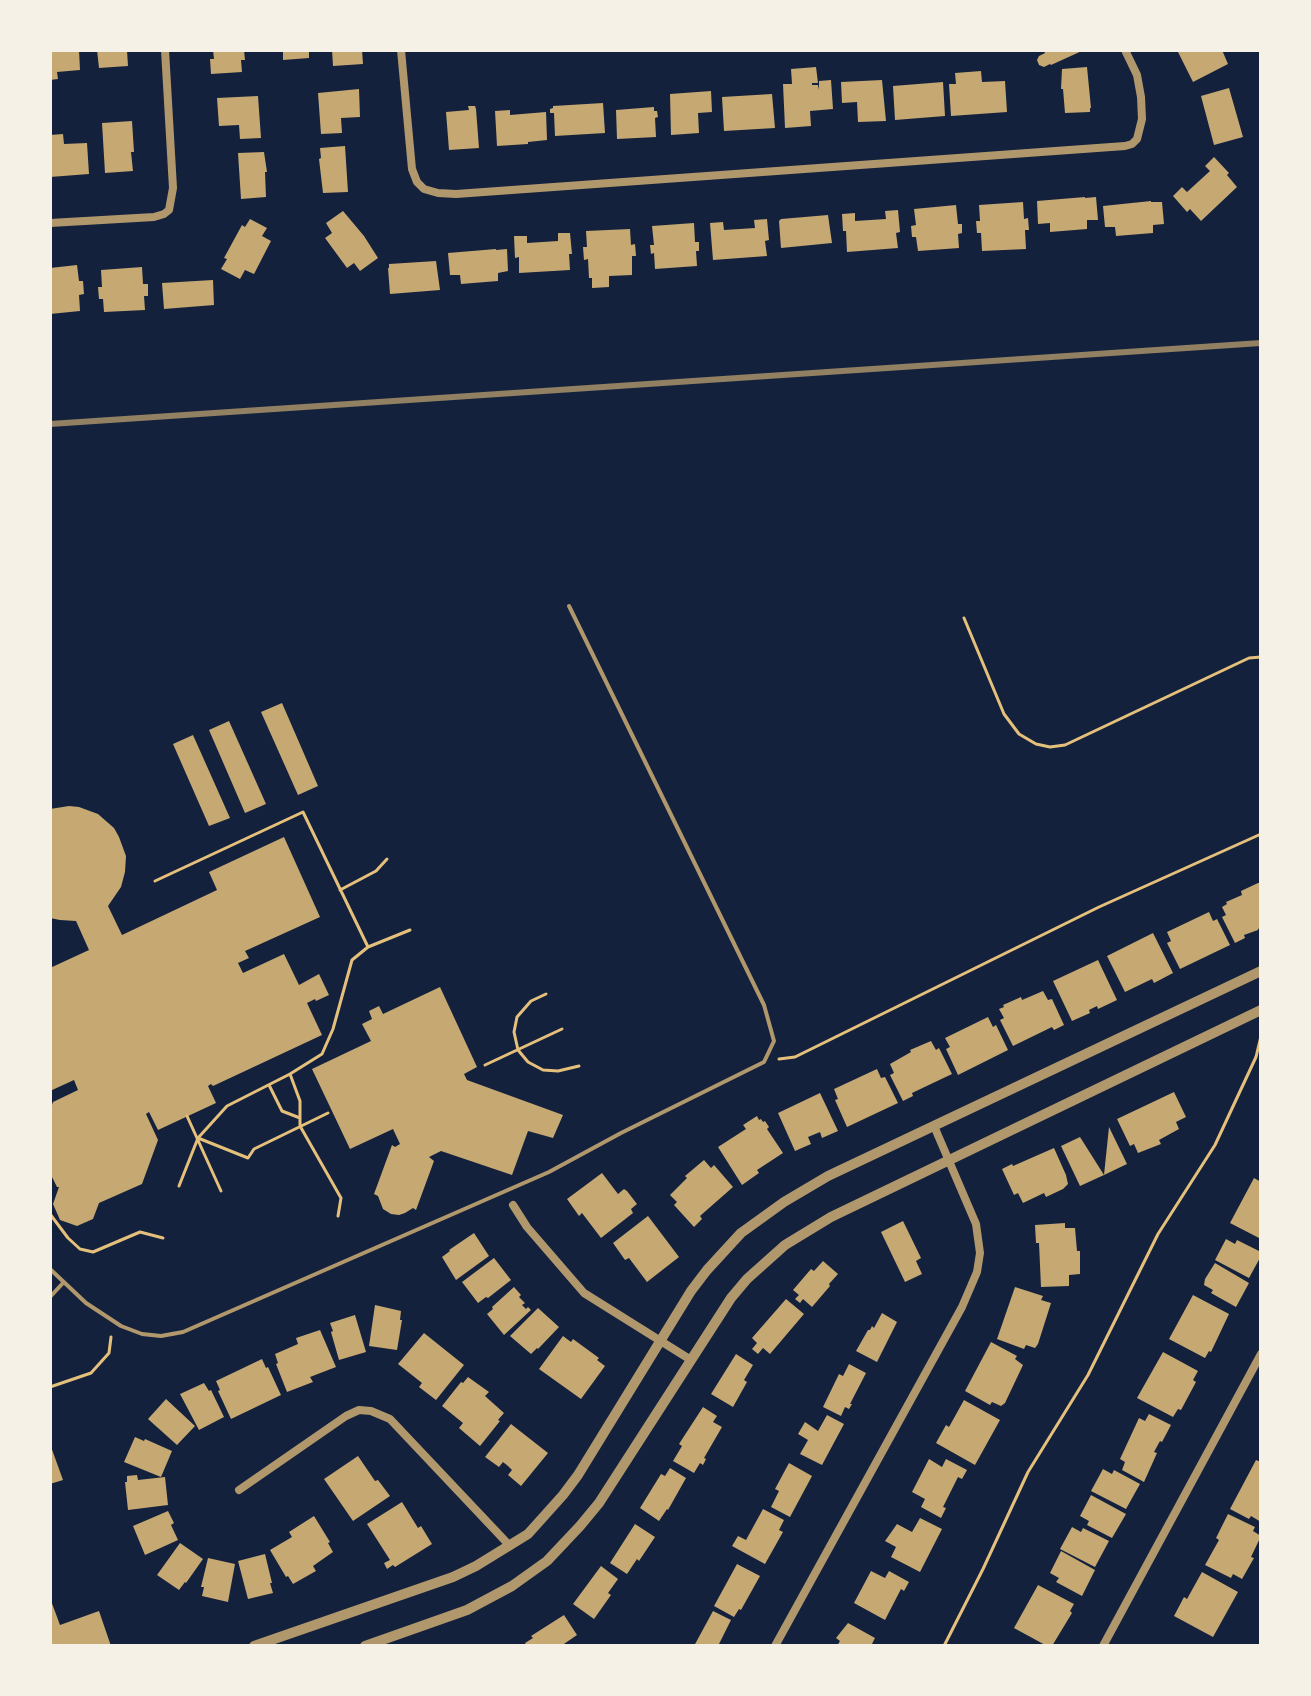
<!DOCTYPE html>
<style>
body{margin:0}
#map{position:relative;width:1311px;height:1696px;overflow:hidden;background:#14213d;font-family:"Space Grotesk",sans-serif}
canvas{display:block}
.frame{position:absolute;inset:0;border:52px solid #f6f1e7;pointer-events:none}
</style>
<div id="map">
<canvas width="1311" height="1696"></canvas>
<div class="frame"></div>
</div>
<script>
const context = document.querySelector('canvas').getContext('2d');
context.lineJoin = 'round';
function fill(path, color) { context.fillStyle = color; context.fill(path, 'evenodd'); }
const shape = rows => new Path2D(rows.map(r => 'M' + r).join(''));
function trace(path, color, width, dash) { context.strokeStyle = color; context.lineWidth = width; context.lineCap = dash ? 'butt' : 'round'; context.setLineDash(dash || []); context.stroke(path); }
fill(shape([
 [50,50,79,50,80,70,57,72,58,79,50,80],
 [97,50,127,50,128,66,99,68],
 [213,50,244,50,245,60,241,60,242,72,211,74,210,59,214,59],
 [283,50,309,50,309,58,283,60],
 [332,50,362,50,363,64,333,66],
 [1044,50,1084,50,1051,65,1050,64,1044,67,1039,65,1037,60,1039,56,1045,53],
 [1177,50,1222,50,1228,64,1193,82],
 [816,67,818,83,812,83,812,85,818,85,819,90,819,81,831,80,833,109,810,111,811,126,785,128,783,84,792,84,791,69],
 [1087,67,1091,108,1090,108,1090,112,1065,113,1063,89,1061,89,1062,69],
 [981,71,982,82,1005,81,1007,112,951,116,949,84,956,84,955,73],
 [882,80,886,121,858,122,857,102,842,103,841,82],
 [943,82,945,116,895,120,893,86],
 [1229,88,1243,137,1214,145,1201,96],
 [359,89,360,117,341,118,342,133,321,134,318,93],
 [711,91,712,112,698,113,699,133,671,135,670,94],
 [772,94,775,128,724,131,722,97],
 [258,96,261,138,240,139,239,125,219,126,217,98],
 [603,103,605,133,555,136,554,113,550,113,550,109,553,108,553,106],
 [468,106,475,106,476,109,479,148,449,150,446,112,469,110],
 [654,107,654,111,657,111,658,117,655,118,656,137,617,139,616,110],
 [510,110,510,115,546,112,547,140,528,142,528,144,497,146,495,111],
 [132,121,134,152,131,152,133,171,105,173,102,123],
 [63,134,64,144,87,143,89,174,50,177,50,135],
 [345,146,348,192,323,193,319,159,321,158,320,148],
 [264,152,267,172,265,172,266,197,241,199,238,153],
 [1214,157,1229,173,1227,175,1237,187,1201,221,1190,209,1187,212,1173,196,1182,187,1187,192,1210,171,1205,166],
 [1085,197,1085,198,1096,197,1098,220,1087,220,1087,229,1050,232,1050,223,1038,224,1037,201],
 [1151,201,1151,202,1162,202,1164,224,1153,225,1153,233,1116,236,1115,227,1105,227,1103,206],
 [1023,202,1024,219,1028,218,1029,230,1025,230,1026,249,982,251,981,233,977,233,976,221,980,221,979,205],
 [956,205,958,224,962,224,962,233,958,234,959,248,918,251,916,237,912,237,911,226,916,225,914,209],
 [898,210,900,232,896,233,898,248,847,252,846,231,843,231,842,214,855,213,855,221,886,219,885,211],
 [343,211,364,236,378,258,360,271,354,263,347,268,325,238,332,233,326,223],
 [828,215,832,243,781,248,779,221,781,219],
 [250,219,267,228,262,236,271,241,254,274,245,270,240,279,221,269,227,259,224,258,242,225,245,227],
 [767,219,769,240,765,241,767,256,713,260,710,223,723,222,724,230,755,228,754,220],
 [694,223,695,242,699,242,699,251,696,251,697,266,655,269,654,253,651,254,650,245,654,245,652,226],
 [630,229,631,245,635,244,636,256,632,256,632,275,609,276,609,287,592,288,592,278,589,278,588,259,584,260,583,247,587,247,586,231],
 [558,233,570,233,572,254,569,254,570,270,519,273,519,257,515,258,514,236,527,236,527,243,558,241],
 [496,249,496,250,507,249,508,271,498,273,498,281,461,284,460,275,450,275,448,253],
 [436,261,440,290,390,294,388,268,389,268,389,264],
 [77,265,79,281,83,281,84,294,79,295,80,311,50,314,50,268],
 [142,267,143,284,148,284,148,296,144,296,145,310,104,312,103,299,99,299,98,287,102,287,101,270],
 [213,280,214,305,164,309,162,283],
 [282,703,318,786,298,795,261,712],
 [229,721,266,804,245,813,209,730],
 [193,735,230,818,209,826,173,744],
 [69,806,79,807,98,814,114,828,119,837,126,856,125,872,121,887,108,906,122,935,217,890,209,872,284,837,320,917,245,951,249,958,238,963,243,973,284,954,299,985,319,974,329,995,316,1001,315,999,307,1003,322,1035,213,1086,211,1084,208,1086,216,1103,158,1130,149,1112,146,1114,158,1140,142,1184,99,1203,93,1219,77,1226,60,1220,53,1204,59,1187,57,1187,50,1173,50,1110,53,1102,78,1090,74,1080,50,1091,50,968,89,950,76,921,60,920,50,918,50,809],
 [1258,883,1261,883,1261,927,1258,929,1258,930,1244,935,1245,938,1235,943,1222,917,1226,915,1222,907,1227,904,1226,902,1242,895,1241,891],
 [1209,912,1213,921,1217,919,1230,945,1180,969,1167,943,1171,941,1167,932],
 [1153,933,1173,973,1154,983,1152,979,1125,992,1107,956],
 [1098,960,1117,1000,1098,1009,1097,1006,1089,1010,1090,1013,1072,1021,1053,981],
 [440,987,477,1067,464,1074,467,1080,563,1115,553,1138,528,1131,512,1175,441,1151,429,1157,434,1161,416,1210,413,1208,405,1213,399,1215,391,1214,383,1209,378,1196,374,1194,392,1145,395,1147,400,1144,393,1129,350,1149,312,1069,371,1041,362,1024,372,1019,369,1011,379,1006,383,1014],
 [1043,991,1048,1000,1052,999,1064,1025,1054,1030,1052,1027,1013,1046,1000,1020,1004,1018,999,1009,1004,1007,1003,1005,1021,997,1022,1000],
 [988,1017,993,1027,996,1025,1008,1050,958,1075,946,1049,950,1047,945,1038],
 [931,1041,936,1050,939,1048,952,1074,912,1093,913,1096,903,1101,890,1075,894,1073,890,1064,911,1052,910,1050],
 [877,1069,881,1078,885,1077,898,1103,847,1127,835,1100,838,1099,834,1089],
 [1174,1092,1186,1117,1176,1122,1179,1129,1159,1140,1161,1144,1138,1153,1134,1144,1130,1146,1117,1119],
 [820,1093,838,1131,822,1138,820,1132,808,1137,811,1144,795,1151,778,1113],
 [757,1116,759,1120,761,1119,763,1122,765,1121,769,1127,767,1129,783,1153,757,1170,759,1173,742,1185,718,1147,746,1129,743,1125],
 [1109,1127,1127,1164,1104,1175],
 [1080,1137,1104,1175,1080,1186,1061,1146],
 [1054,1148,1066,1175,1068,1184,1063,1189,1046,1197,1044,1193,1023,1203,1018,1193,1014,1195,1002,1169,1012,1164,1013,1166],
 [704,1160,711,1168,714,1165,733,1187,700,1216,702,1219,694,1227,674,1205,677,1202,670,1195,687,1178,685,1176],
 [602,1173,618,1194,624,1189,627,1191,637,1204,631,1209,633,1213,601,1238,582,1213,579,1216,567,1199],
 [1254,1178,1261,1182,1261,1239,1230,1223],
 [648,1216,679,1257,647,1282,629,1258,625,1260,613,1243],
 [903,1221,921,1258,916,1261,922,1274,905,1282,881,1232],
 [1065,1223,1065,1228,1075,1228,1077,1251,1080,1251,1080,1274,1069,1275,1069,1286,1041,1287,1039,1243,1036,1243,1035,1225],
 [474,1233,489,1256,456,1280,442,1257,450,1251,449,1250],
 [1226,1239,1235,1244,1237,1240,1261,1252,1261,1256,1249,1278,1215,1260],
 [494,1258,511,1280,488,1298,486,1297,478,1303,462,1282],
 [823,1261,838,1274,829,1284,830,1286,812,1307,803,1299,800,1303,795,1299,799,1295,793,1290,811,1269,814,1271],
 [1215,1263,1249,1283,1236,1307,1211,1293,1213,1290,1204,1285,1205,1279],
 [514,1287,521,1295,519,1297,525,1303,522,1305,526,1309,528,1307,531,1310,504,1335,487,1314,493,1309,492,1307],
 [1015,1287,1043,1296,1041,1300,1051,1303,1038,1344,1035,1348,1026,1345,1024,1349,997,1339],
 [1193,1295,1229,1314,1211,1352,1209,1351,1205,1358,1169,1339],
 [786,1299,804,1314,770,1354,763,1348,758,1354,752,1349,757,1343,752,1338],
 [375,1305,401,1311,400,1320,402,1320,397,1350,369,1346],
 [538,1308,559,1327,538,1349,537,1348,531,1354,510,1336],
 [882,1313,897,1322,877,1362,856,1351,868,1330,870,1330,872,1326,874,1328],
 [355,1315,366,1352,339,1360,331,1332,333,1331,330,1323],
 [320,1330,336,1367,310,1377,313,1382,287,1392,276,1364,278,1363,275,1354,298,1344,296,1338],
 [424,1333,464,1365,436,1400,419,1387,422,1383,398,1364],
 [563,1336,571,1342,573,1339,599,1358,597,1360,605,1366,581,1399,539,1369],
 [991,1342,1017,1356,1015,1359,1023,1365,1005,1403,1001,1406,992,1402,990,1405,965,1391],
 [1163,1352,1198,1371,1193,1380,1196,1382,1181,1410,1178,1409,1173,1417,1137,1398],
 [736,1354,753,1365,744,1380,747,1382,733,1407,711,1394],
 [262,1359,266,1368,268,1367,281,1395,231,1419,218,1391,220,1390,216,1381],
 [849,1364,866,1373,850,1404,852,1404,849,1409,845,1407,841,1416,823,1407,839,1374,843,1376],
 [468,1377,489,1392,485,1396,504,1413,498,1420,500,1421,480,1446,459,1428,463,1423,442,1406,461,1382,463,1383],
 [204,1383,209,1391,211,1390,224,1417,199,1430,180,1394],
 [166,1399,195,1426,177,1445,148,1419],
 [964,1400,1000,1420,975,1465,936,1443,946,1425,949,1427],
 [703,1407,717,1416,713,1422,722,1427,704,1458,706,1459,703,1465,700,1463,694,1473,673,1461,682,1446,679,1444],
 [1149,1414,1171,1425,1162,1442,1160,1441,1154,1452,1157,1453,1144,1482,1122,1470,1125,1462,1120,1459,1139,1418,1145,1421],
 [827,1415,844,1424,822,1465,800,1454,808,1440,798,1434,805,1422,818,1431],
 [511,1424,548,1453,521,1486,508,1475,512,1470,508,1466,503,1462,499,1467,485,1457],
 [135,1437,144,1441,145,1439,172,1451,161,1477,124,1462],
 [50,1444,63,1480,50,1484],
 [358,1456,375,1481,378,1480,390,1496,353,1521,324,1479],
 [929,1459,942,1467,946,1459,967,1470,962,1479,958,1477,943,1507,946,1508,941,1518,921,1507,925,1499,912,1492],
 [1256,1460,1261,1462,1261,1522,1251,1516,1249,1519,1230,1509],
 [789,1463,812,1476,790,1517,771,1507,779,1491,775,1489],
 [670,1468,686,1478,668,1510,667,1509,659,1521,640,1508,661,1474,665,1476],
 [1103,1469,1112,1474,1114,1470,1140,1484,1126,1509,1091,1491],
 [137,1475,138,1480,165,1477,168,1505,128,1510,125,1482,127,1482,127,1476],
 [1091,1495,1126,1514,1112,1538,1087,1525,1089,1521,1080,1516],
 [402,1502,418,1528,421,1526,432,1544,395,1567,393,1565,387,1569,384,1563,390,1560,367,1524],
 [763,1509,784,1520,779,1530,783,1532,765,1564,732,1546,738,1536,746,1540],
 [168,1511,174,1523,171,1525,178,1540,145,1555,133,1526],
 [1228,1514,1255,1527,1253,1531,1261,1536,1251,1557,1254,1558,1242,1579,1233,1574,1231,1578,1205,1565,1219,1540,1216,1538],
 [314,1516,330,1542,328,1543,333,1552,313,1566,316,1571,293,1584,288,1576,286,1577,270,1550,292,1537,289,1532],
 [920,1518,942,1529,920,1572,891,1557,896,1547,885,1541,897,1524,912,1532],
 [635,1524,655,1537,639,1561,637,1559,627,1574,610,1563],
 [1072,1527,1081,1532,1083,1528,1109,1541,1095,1567,1060,1549],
 [180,1543,203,1559,186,1583,185,1582,179,1590,157,1575],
 [1061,1551,1095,1570,1082,1596,1056,1582,1059,1578,1050,1573],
 [265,1554,272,1583,270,1583,273,1593,248,1599,238,1561],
 [208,1558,235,1564,228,1602,202,1596,204,1587,201,1587],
 [737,1564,760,1576,741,1610,739,1609,734,1617,714,1606],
 [601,1566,618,1579,608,1593,611,1595,594,1619,573,1604],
 [871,1571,885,1578,889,1571,909,1582,904,1591,901,1589,885,1620,854,1603],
 [1202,1572,1238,1592,1213,1637,1174,1616,1184,1597,1187,1599],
 [1038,1585,1074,1604,1070,1611,1072,1613,1052,1646,1047,1646,1014,1628],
 [50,1598,60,1625,99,1611,111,1646,50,1646],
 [713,1611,731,1620,718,1646,694,1646],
 [564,1615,577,1635,561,1646,527,1646,525,1643,533,1638,531,1636],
 [848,1623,875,1638,871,1646,837,1646,840,1641,836,1638]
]), '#c6a872');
trace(shape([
 [964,618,1004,714,1019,734,1036,744,1050,747,1065,745,1249,658,1261,657],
 [155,881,303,812,368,947],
 [340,890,376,871,387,859],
 [546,994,531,1001,517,1017,514,1032,518,1050,528,1062,543,1070,558,1071,579,1066],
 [779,1059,795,1057,1099,907,1261,834],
 [485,1065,562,1029],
 [290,1074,322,1054,333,1029,352,960,368,947,410,930],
 [269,1085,282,1111,300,1118],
 [187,1116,221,1191],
 [198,1138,227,1106,290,1074,300,1101,300,1126,341,1198,338,1216],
 [179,1186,198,1138,248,1158,254,1149,328,1113],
 [50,1214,68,1238,80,1249,93,1252,140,1232,163,1238],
 [50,1387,91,1373,109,1353,111,1337],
 [944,1646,983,1569,1028,1472,1088,1375,1158,1234,1215,1145,1256,1057,1261,1036]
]), '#e5c07b', 3);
trace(shape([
 [50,1269,86,1303,121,1326,142,1334,161,1336,183,1332,549,1172,621,1133,764,1062,774,1041,764,1005,569,606],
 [50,1297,63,1283]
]), '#b1986c', 4);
trace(shape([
 [401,50,412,169,417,182,424,189,438,193,456,194,1125,146,1132,144,1137,139,1142,119,1141,97,1137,75,1125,50],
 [50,223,154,217,164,214,169,210,173,188,165,50],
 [513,1205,527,1227,584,1293,691,1360],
 [239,1490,346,1416,359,1410,371,1411,390,1419,510,1546],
 [775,1646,962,1307,977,1272,980,1253,976,1224,934,1126],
 [1103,1646,1261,1354]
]), '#b1986c', 8);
trace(shape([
 [254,1646,453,1577,476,1566,528,1534,563,1495,578,1475,691,1291,707,1270,741,1233,784,1202,828,1176,1261,971],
 [365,1646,467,1610,512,1586,547,1561,580,1526,599,1503,731,1298,747,1279,785,1245,831,1217,1261,1010]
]), '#b1986c', 10);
trace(shape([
 [50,424,1261,343]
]), '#918062', 6);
</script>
